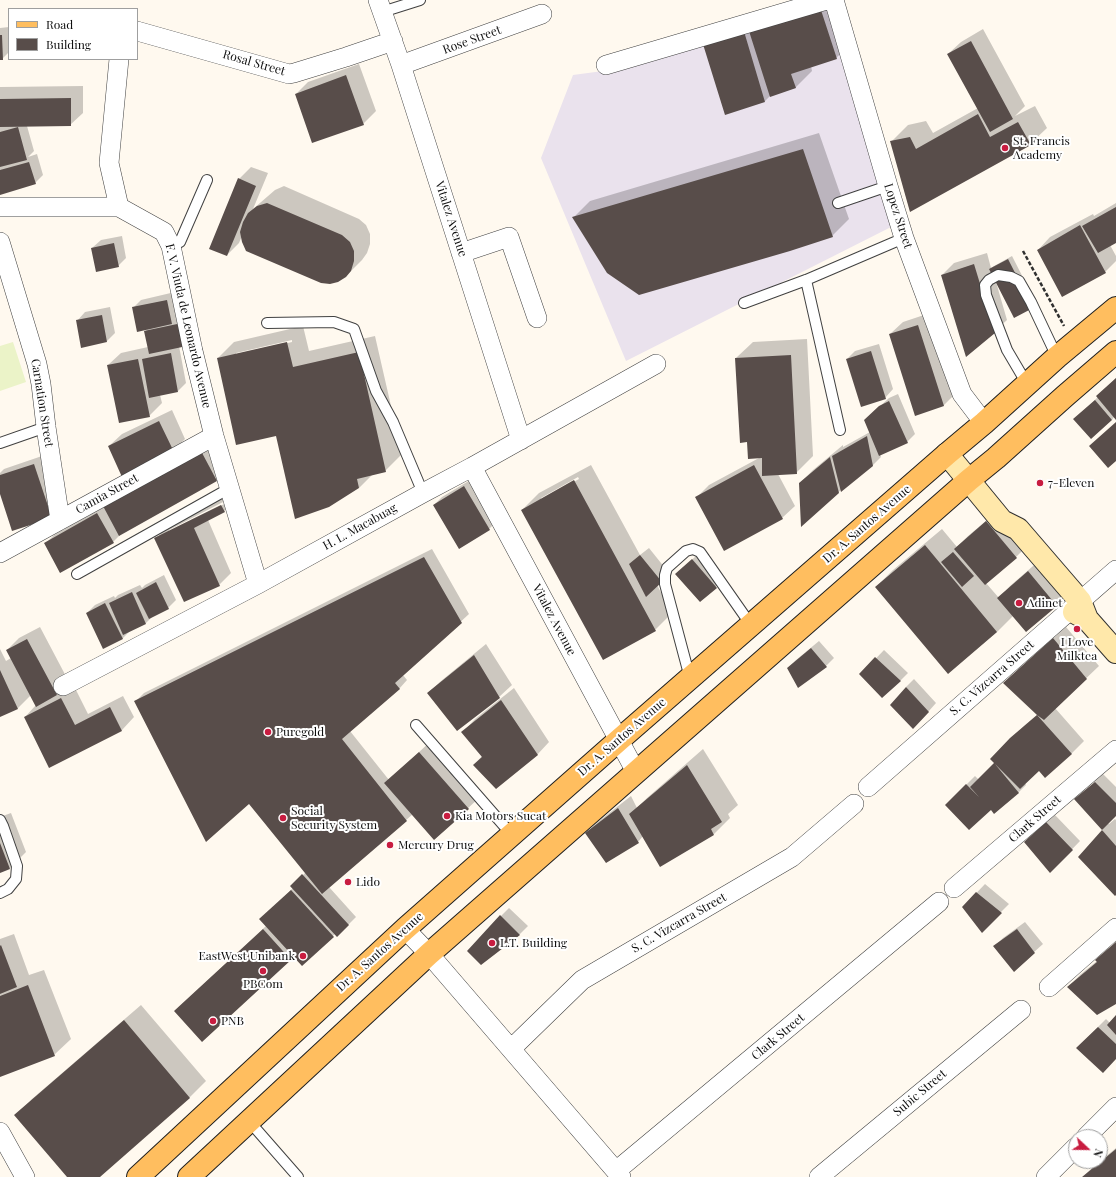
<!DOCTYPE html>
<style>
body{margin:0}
#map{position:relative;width:1116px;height:1177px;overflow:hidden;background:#fff9ef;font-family:"Playfair Display",serif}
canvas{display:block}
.legend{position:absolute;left:8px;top:8px;width:130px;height:52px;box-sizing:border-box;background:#fff;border:1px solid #9f9f9f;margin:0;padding:5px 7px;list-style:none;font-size:12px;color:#0e0e0e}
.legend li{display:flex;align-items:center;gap:8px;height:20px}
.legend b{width:20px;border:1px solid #9f9f9f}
.north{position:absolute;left:1068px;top:1129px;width:40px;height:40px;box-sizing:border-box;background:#fff;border:1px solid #9f9f9f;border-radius:50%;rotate:112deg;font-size:11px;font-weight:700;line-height:16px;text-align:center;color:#0e0e0e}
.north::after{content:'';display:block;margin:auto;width:14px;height:18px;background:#c81c40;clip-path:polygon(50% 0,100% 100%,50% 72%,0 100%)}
</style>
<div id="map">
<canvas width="1116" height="1177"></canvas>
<ul class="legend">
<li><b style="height:5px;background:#ffbe5f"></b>Road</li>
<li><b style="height:11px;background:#584d4a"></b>Building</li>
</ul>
<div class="north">N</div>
</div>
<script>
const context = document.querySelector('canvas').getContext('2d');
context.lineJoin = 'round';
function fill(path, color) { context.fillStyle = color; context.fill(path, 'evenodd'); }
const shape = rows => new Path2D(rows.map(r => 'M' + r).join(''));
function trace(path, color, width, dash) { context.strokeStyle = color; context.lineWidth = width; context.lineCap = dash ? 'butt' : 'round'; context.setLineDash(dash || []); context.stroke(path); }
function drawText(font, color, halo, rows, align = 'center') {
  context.font = font + ' "Playfair Display",serif'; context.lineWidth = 4; context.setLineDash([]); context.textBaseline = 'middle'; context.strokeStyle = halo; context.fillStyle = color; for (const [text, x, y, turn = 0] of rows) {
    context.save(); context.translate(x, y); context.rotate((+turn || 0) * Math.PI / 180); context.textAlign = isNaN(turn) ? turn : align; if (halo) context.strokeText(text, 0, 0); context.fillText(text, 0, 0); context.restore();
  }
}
fill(shape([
 [829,2,895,225,626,361,541,158,573,75,603,71]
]), '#eae2ed');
fill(shape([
 [13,342,26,382,0,391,0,346]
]), '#ebf3c8');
fill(shape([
 [839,0,853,42,836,58,811,66,812,71,795,88,770,96,765,101,725,113,703,41],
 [9,27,9,52,2,59,0,59,0,28],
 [983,29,1025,106,1015,116,1035,106,1047,128,1030,144,910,211,891,142,908,125,926,121,933,133,978,108,948,54,961,42],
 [359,64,376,111,363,124,296,94,308,82],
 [83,86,83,113,70,125,27,126,34,151,28,157,37,154,43,175,35,183,0,194,0,127,3,127,0,126,0,87],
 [819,133,849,219,832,236,574,217,590,201],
 [251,167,268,173,253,209,275,190,284,186,359,219,366,225,370,234,370,244,367,253,362,260,345,277,242,236,239,243,227,255,239,179],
 [1116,203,1116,242,1110,245,1116,256,1116,261,1105,272,1063,296,1038,250,1050,237,1093,214,1094,216],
 [122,236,126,258,118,266,92,248,101,240],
 [987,253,991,268,994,266,1012,256,1036,303,996,282,1007,320,994,332,942,275,954,263],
 [175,292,180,315,176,319,190,316,179,346,186,383,178,391,160,395,162,403,149,416,108,365,121,353,148,347,145,332,148,328,133,308,141,300],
 [110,307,115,333,107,341,82,346,77,321,85,312],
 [930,313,956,393,943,406,890,334,903,322],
 [303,326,309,351,375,336,402,454,385,471,373,474,359,488,276,435,218,358,234,342],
 [292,340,292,342,236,355,236,353],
 [807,339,813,456,796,473,778,474,795,506,782,518,697,497,709,485,759,458,748,441,736,358,753,342],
 [879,344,893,389,885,398,847,359,855,351],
 [1116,378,1116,419,1114,417,1112,420,1083,411,1098,397],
 [898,394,915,434,907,442,880,454,881,457,873,465,841,490,802,525,800,483,813,470,843,445,843,447,870,432,865,420,889,398],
 [172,410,185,439,173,451,109,446,122,434],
 [209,444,225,472,217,480,121,534,113,542,45,544,54,535,104,507],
 [42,456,51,517,0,491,0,473,4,469],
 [591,465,640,555,649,548,669,573,657,585,672,613,655,630,522,510,539,493],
 [578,477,579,479,541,500,541,498],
 [472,479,497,521,489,529,434,505,442,497],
 [234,493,237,499,224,511,208,520,231,573,219,585,156,539,168,526],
 [225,501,226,503,169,532,169,530],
 [999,510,1028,545,1016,557,986,583,999,598,1010,586,1040,560,1068,592,1056,605,1026,631,1013,616,997,632,948,673,876,587,893,570,942,529,957,547,968,536],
 [432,549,469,614,403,675,407,680,399,689,350,731,389,780,432,740,481,796,435,839,413,814,329,887,356,917,348,925,335,934,302,965,294,956,290,959,175,1011,266,926,273,907,293,888,292,886,306,872,249,803,136,701,144,693],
 [696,556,720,583,700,601,680,571],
 [164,575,176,600,168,608,154,615,146,623,130,631,122,639,87,613,95,605,114,596,115,598,118,595,140,585,142,588,145,585],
 [40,627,69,682,58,694,74,686,88,714,123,696,134,717,122,730,50,766,25,717,36,705,31,695,18,708,0,716,0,649,6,661,11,658,7,650,19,638],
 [1066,627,1099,666,1055,708,1084,741,1071,754,1039,770,1025,783,1026,785,1018,793,991,809,946,805,975,776,979,780,996,763,992,759,1024,726,1038,714,1004,683],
 [819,641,834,658,826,666,788,668,796,660],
 [486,644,512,685,499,697,428,693,441,681],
 [884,650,908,673,900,681,861,674],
 [914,679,936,703,921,720,906,687],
 [514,688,549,742,537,755,474,765,482,756,463,732,475,719],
 [703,749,738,805,728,814,730,818,714,834,643,836,638,842,586,833,599,821,631,796,637,808,647,798],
 [1103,774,1116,787,1116,814,1108,823,1109,824,1115,819,1116,820,1116,894,1080,857,1103,830,1076,799],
 [11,813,26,852,10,868,0,872,0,817],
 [1055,815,1080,841,1050,872,1033,834],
 [985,884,1009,904,982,931,963,907],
 [509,908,528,926,520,934,481,963,501,916],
 [1025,922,1043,944,1014,970,995,946,1003,938],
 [14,934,29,975,44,970,71,1039,54,1055,0,1076,0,939],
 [1116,942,1116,1003,1068,987,1081,974,1097,961,1096,960,1104,952],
 [141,1005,206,1081,190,1097,98,1177,69,1177,16,1116,32,1099],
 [1116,1017,1116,1058,1077,1048,1106,1019,1110,1023],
 [1116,1148,1116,1177,1083,1177,1093,1167]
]), '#0003');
fill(shape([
 [820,7,837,59,791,74,796,88,770,97,749,31],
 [743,28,765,102,725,115,702,41],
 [0,35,2,35,3,60,0,60],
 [971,41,1013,119,990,132,947,54],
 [346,75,364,125,312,143,295,94],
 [71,98,71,126,0,127,0,99],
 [978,114,990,137,1018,122,1031,145,910,212,890,141,910,137,916,149],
 [18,127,27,160,0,167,0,132],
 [803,149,833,237,790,251,639,295,607,273,572,217],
 [29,162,36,184,0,195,0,170],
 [238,178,256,186,227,256,209,249],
 [267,203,342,235,350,242,354,251,354,261,351,271,346,277,338,282,330,284,321,283,246,251,242,242,240,232,243,222,248,213,257,206],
 [1116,207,1116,243,1098,253,1082,226],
 [1080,225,1106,273,1062,297,1037,250],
 [114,243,119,267,96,272,91,248],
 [1008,259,1033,308,1014,318,989,269],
 [974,264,995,333,966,357,941,275],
 [167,300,172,324,137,332,132,307],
 [102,315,107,342,81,348,76,320],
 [182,323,187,346,149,354,144,331],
 [918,325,944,406,915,416,889,334],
 [287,342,293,367,359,352,386,472,357,479,359,488,329,507,295,519,276,436,236,445,217,358],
 [871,351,886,399,861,407,846,359],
 [171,353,178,392,149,398,142,359],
 [791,355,797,474,762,476,762,458,748,459,747,442,740,443,735,358],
 [138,359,150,417,119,423,107,365],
 [1116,378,1116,420,1096,396],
 [1095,400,1112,420,1091,439,1073,419],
 [889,401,908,443,879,456,864,420,879,406],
 [159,421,174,452,122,477,108,446],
 [1116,422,1116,461,1108,468,1089,446],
 [867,436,873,466,841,492,832,456],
 [201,451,217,481,119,536,103,506],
 [830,457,839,493,801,527,799,483],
 [34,464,52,518,12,531,0,494,0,475],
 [754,465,783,519,724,551,695,497],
 [574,480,656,631,603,660,521,510],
 [464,486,490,530,459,549,433,505],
 [221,505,225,512,194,528,220,586,184,602,154,538],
 [97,513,114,543,60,573,44,543],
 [986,521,1017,558,985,585,954,549],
 [925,545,997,632,948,674,875,587],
 [953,552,974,576,962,587,941,562],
 [640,555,662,582,646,597,629,564],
 [424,557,462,623,395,683,400,689,342,739,407,821,322,894,249,804,206,842,134,701],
 [692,559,717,588,700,602,675,574],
 [1028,571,1057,606,1026,632,997,598],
 [156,582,169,609,149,619,136,593],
 [132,592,146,624,123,635,109,603],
 [105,603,123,639,103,649,86,613],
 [1053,638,1087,679,1044,720,1037,715,1072,754,1045,778,1039,771,1020,789,995,764,1019,793,994,814,991,810,969,830,945,805,966,784,979,797,970,787,994,763,990,759,1010,738,1037,715,1003,683],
 [27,639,57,695,36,707,6,650],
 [811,648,827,667,798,688,787,668],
 [474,655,500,698,457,731,427,693],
 [875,657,901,681,882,698,859,674],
 [0,670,18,709,0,717],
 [906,687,929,712,913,729,890,705],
 [61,698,75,725,110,707,122,731,49,768,24,717],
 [501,700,538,755,496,789,473,765,482,757,461,732],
 [419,752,469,809,434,840,384,783],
 [687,765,722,822,711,829,714,835,660,867,629,814],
 [1095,782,1116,803,1116,816,1102,830,1074,799],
 [618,808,639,843,606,863,585,833],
 [1046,822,1073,850,1050,873,1024,842],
 [1102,830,1116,846,1116,895,1115,896,1078,857],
 [0,843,10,869,0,873],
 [302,874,349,925,337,937,290,886],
 [291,890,334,937,302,966,259,919],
 [976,892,1002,913,982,933,962,907],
 [500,915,520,935,481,965,467,951],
 [263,929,291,960,202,1042,174,1011],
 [1017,929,1035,953,1014,972,993,946],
 [1116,942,1116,1004,1097,1015,1067,987,1097,962,1095,960],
 [1,945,17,987,0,994,0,946],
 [28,985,55,1056,0,1077,0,996],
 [1116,1015,1116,1035,1107,1025],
 [124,1020,190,1098,100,1177,67,1177,14,1115],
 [1098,1027,1116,1044,1116,1059,1103,1073,1076,1048],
 [1116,1149,1116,1177,1082,1177]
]), '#584d4a');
const lane = shape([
 [382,12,420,0],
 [838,203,888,186],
 [171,246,180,242,207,180],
 [806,280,840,430],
 [744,303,806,280,904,238],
 [267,323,334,322,354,329,376,391,393,422,423,493],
 [1027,384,1007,350,986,295,985,285,989,280,998,275,1011,277,1019,281,1031,302,1057,357],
 [0,443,46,427],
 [77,574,230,488],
 [690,678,665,584,665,575,667,568,686,551,693,549,700,552,751,625],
 [416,725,512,835],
 [0,820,3,826,17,866,16,879,8,889,0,893],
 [249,1121,298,1177]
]);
const street = shape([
 [378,0,401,65,521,440],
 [834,0,888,186,904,238,962,394,984,423],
 [137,31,289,74,294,73,346,57,393,41],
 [401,65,542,14],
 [606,65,827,0],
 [0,207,119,207,164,232,171,246,193,351,214,436,258,584],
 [119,207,109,163,119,59],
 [0,242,37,364,41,384,46,427,60,520],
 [461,253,509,237,537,318],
 [472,467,636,772],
 [0,553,214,436],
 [63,686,258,584,423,493,472,467,656,364],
 [868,787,1116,570],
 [954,888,1116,750],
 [405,929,429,954,621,1177],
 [1049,987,1116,928],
 [511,1049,582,980,792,857,854,804],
 [0,1132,25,1177],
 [1086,1137,1116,1107],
 [616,1171,939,902],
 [819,1177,1021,1010],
 [1046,1177,1076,1147]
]);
const secondary = shape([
 [947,454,1002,521,1018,529,1080,601,1087,619],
 [1074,612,1087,619,1116,652]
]);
const primary = shape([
 [138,1177,405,929,619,740,947,454,984,423,1057,357,1116,308],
 [189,1177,429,954,969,480,996,458,1065,396,1116,352]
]);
trace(lane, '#414141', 12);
trace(street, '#414141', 20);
trace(secondary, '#303030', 24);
trace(primary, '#1f1f1f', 24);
trace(shape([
 [1023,251,1064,326]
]), '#303030', 2.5, [4, 2]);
trace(lane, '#fff', 10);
trace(street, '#fff', 19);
trace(secondary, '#ffe8aa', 22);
trace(primary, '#ffbe5f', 22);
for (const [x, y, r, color] of [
 [1005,148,4,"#c81c40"],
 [1040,483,4,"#c81c40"],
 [1019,603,4,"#c81c40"],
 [1077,629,4,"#c81c40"],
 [268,732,4,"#c81c40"],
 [447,816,4,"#c81c40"],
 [283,818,4,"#c81c40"],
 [390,845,4,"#c81c40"],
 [348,882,4,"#c81c40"],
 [492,943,4,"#c81c40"],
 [303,956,4,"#c81c40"],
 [263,971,4,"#c81c40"],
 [213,1021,4,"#c81c40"]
]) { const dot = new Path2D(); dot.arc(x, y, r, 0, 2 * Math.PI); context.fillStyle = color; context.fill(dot); trace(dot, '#fff', 1.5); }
drawText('12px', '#0e0e0e', '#fff', [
 ["Rose Street",472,40,-20],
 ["Rosal Street",254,63,16],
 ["Lopez Street",898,216,72],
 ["Vitalez Avenue",451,219,72],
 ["F. V. Viuda de Leonardo Avenue",188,326,77],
 ["Carnation Street",42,403,81],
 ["Camia Street",107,494,-29],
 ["Dr. A. Santos Avenue",867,524,-41],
 ["H. L. Macabuag",360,527,-29],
 ["Vitalez Avenue",554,620,62],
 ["S. C. Vizcarra Street",992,678,-41],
 ["Dr. A. Santos Avenue",622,737,-41],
 ["Clark Street",1035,819,-41],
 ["S. C. Vizcarra Street",679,923,-30],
 ["Dr. A. Santos Avenue",380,952,-42],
 ["Clark Street",778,1037,-40],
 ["Subic Street",920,1093,-40]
]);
drawText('12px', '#0e0e0e', '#fff', [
 ["St. Francis",1013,141],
 ["Academy",1013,155],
 ["7-Eleven",1048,483],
 ["Adinet",1027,603],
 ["I Love",1077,642,"center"],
 ["Milktea",1077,656,"center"],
 ["Puregold",276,732],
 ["Social",291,811],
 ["Security System",291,825],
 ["Kia Motors Sucat",455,816],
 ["Mercury Drug",398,845],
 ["Lido",356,882],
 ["L.T. Building",500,943],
 ["EastWest Unibank",295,956,"right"],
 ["PBCom",263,984,"center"],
 ["PNB",221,1021]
], 'left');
</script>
